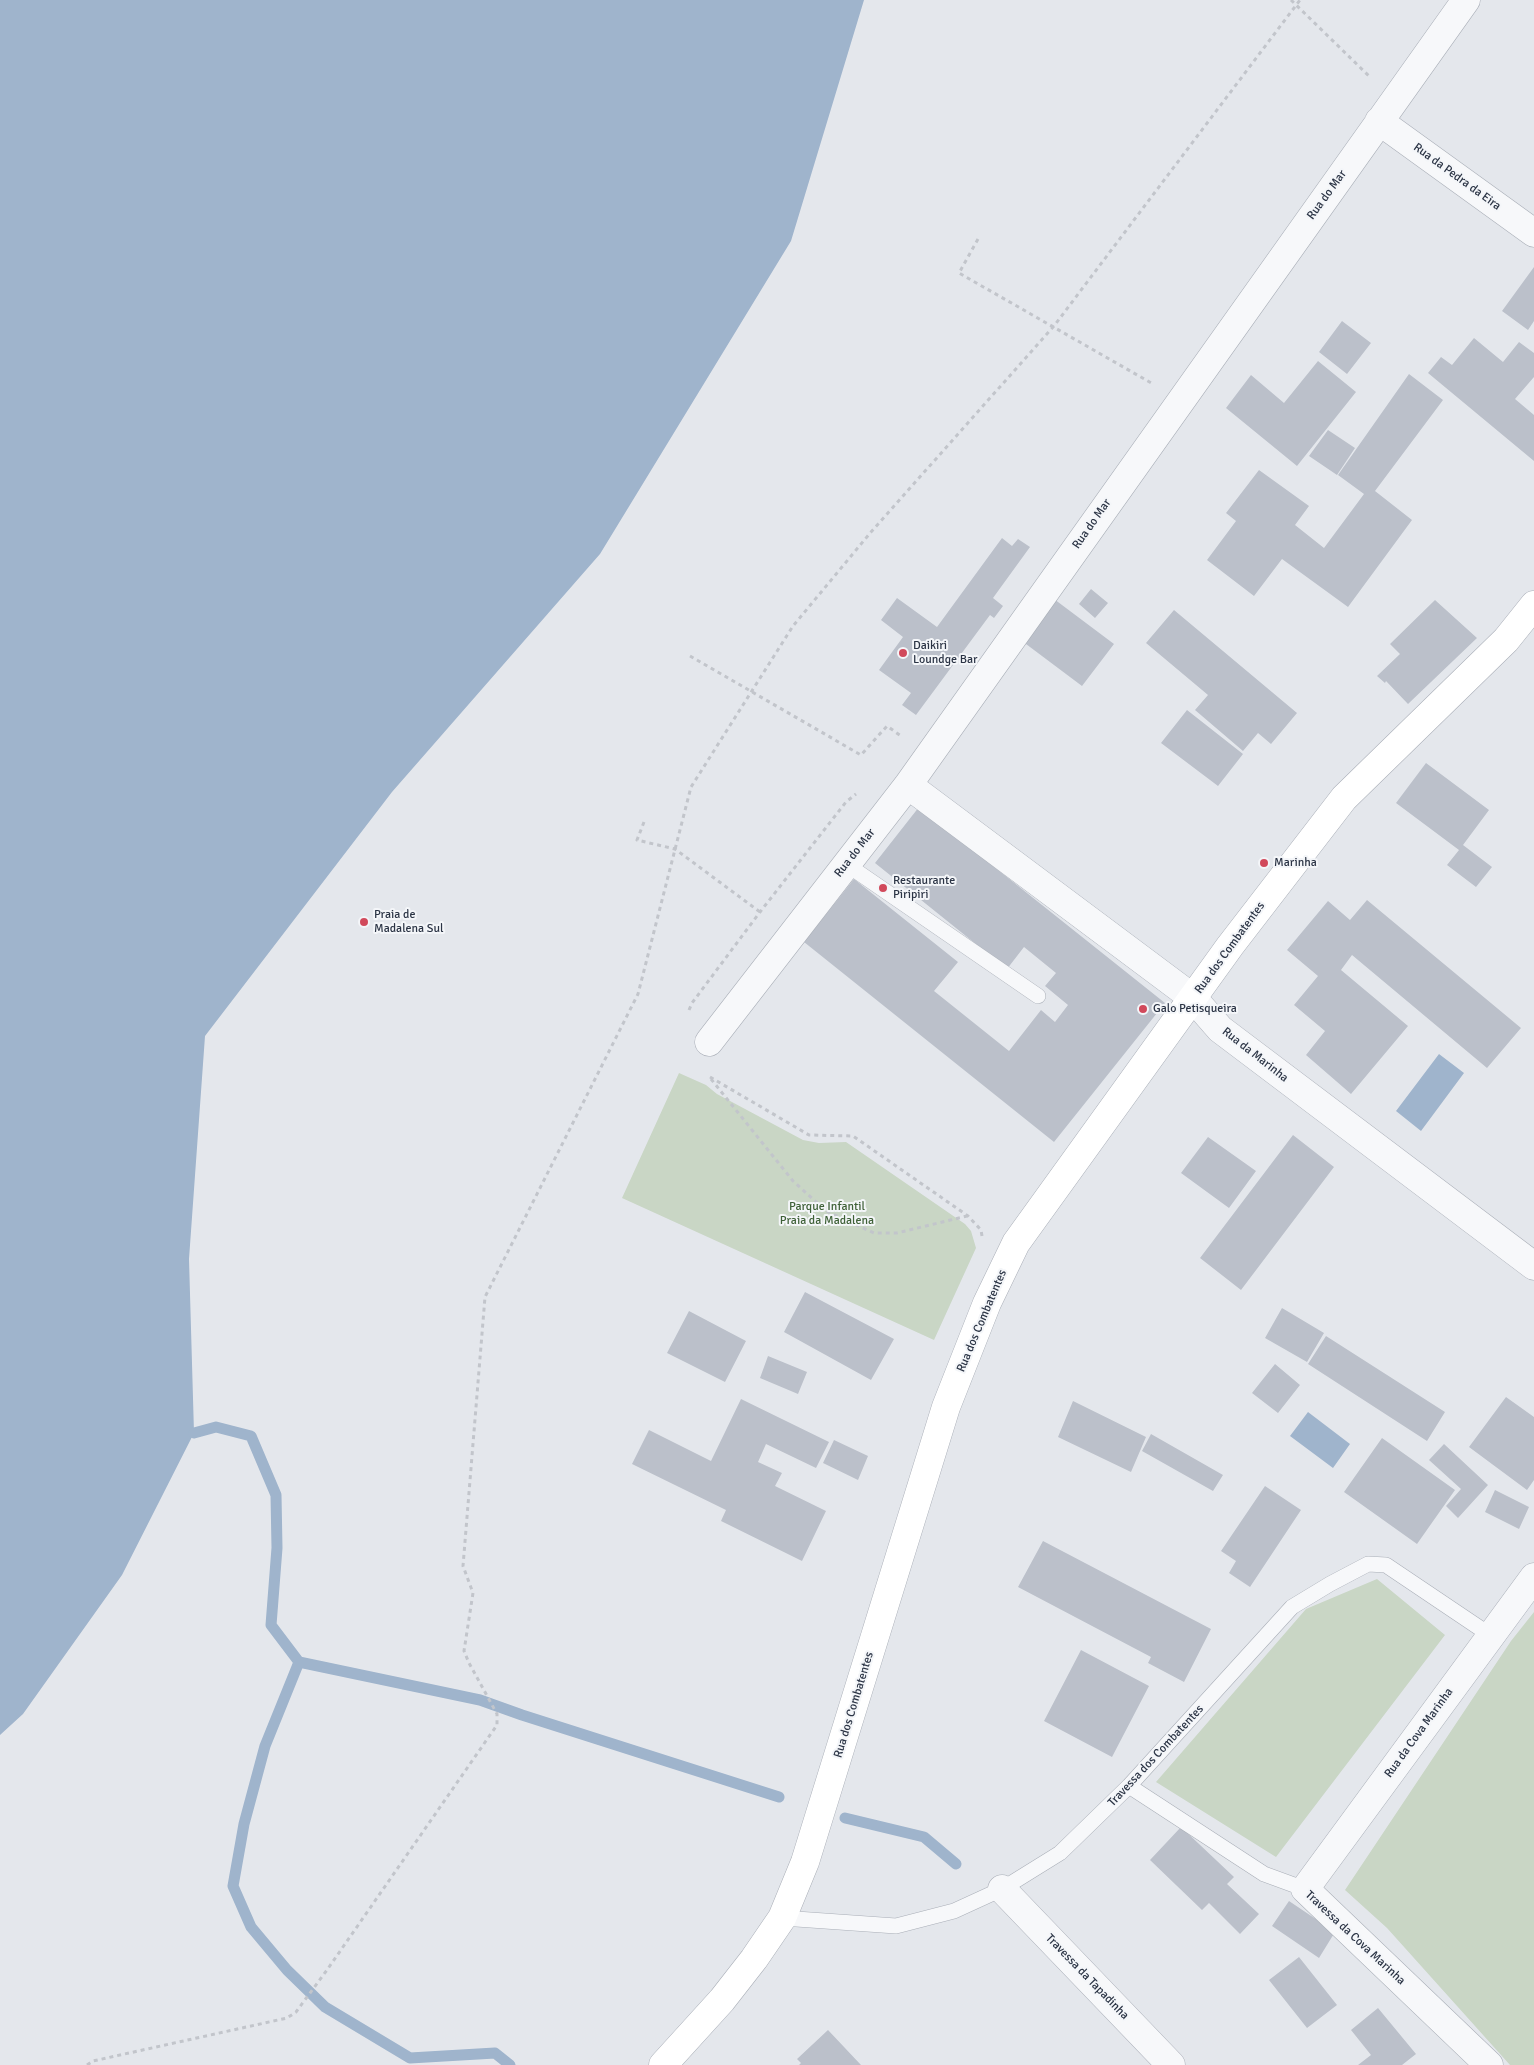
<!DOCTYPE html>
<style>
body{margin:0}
canvas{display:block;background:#e4e7ec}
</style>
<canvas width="1534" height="2065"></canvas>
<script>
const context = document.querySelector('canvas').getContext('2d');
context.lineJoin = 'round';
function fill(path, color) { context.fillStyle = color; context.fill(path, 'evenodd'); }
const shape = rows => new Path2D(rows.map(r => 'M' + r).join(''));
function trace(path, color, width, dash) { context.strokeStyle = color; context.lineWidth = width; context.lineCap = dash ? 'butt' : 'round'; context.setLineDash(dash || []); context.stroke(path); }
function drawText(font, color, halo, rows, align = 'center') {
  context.font = font + ' Signika,sans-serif'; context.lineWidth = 4; context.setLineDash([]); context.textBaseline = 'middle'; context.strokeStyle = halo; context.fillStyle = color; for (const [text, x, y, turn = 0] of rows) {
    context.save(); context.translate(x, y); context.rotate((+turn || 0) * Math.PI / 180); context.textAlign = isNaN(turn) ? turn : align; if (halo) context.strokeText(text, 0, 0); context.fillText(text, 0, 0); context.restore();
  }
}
fill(shape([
 [679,1073,706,1085,717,1094,803,1140,819,1143,846,1142,965,1224,971,1231,976,1248,934,1340,622,1198],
 [1377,1579,1445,1635,1276,1857,1156,1782,1306,1609],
 [1534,1612,1534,2065,1510,2065,1387,1928,1345,1890,1511,1641]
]), '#c9d6c5');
fill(shape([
 [0,0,864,0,791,241,600,554,392,792,205,1036,189,1259,194,1433,122,1575,23,1714,0,1735],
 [1439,1054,1464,1073,1421,1131,1396,1111],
 [1308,1412,1350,1444,1333,1468,1290,1436]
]), '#9fb4cc');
trace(shape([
 [194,1433,216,1427,251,1436,276,1495,277,1548,271,1625,299,1662,480,1700,522,1715,779,1797],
 [299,1662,265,1746,244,1824,233,1886,251,1927,287,1970,325,2007,410,2058,495,2053,510,2065],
 [845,1818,924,1837,956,1864]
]), '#9fb4cc', 11);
fill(shape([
 [1534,267,1534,321,1528,330,1502,311],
 [1342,321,1371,343,1347,374,1319,352],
 [1474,338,1503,362,1519,342,1534,353,1534,377,1515,399,1534,415,1534,461,1428,373,1441,357,1452,365],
 [1318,361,1356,392,1297,466,1226,408,1251,375,1284,403],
 [1409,374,1443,400,1375,491,1412,520,1348,607,1282,559,1254,596,1207,560,1236,521,1226,513,1259,470,1309,506,1295,525,1324,548,1364,494,1338,475],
 [1328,430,1355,448,1337,475,1309,456],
 [1002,538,1012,546,1018,539,1030,547,993,598,1003,606,994,618,990,615,916,715,902,705,911,693,879,670,903,637,881,620,897,598,937,627],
 [1091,589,1108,603,1095,618,1079,604],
 [1054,599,1114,644,1082,686,1022,641],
 [1435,600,1477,638,1408,704,1386,681,1385,683,1377,676,1400,654,1390,644],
 [1174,610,1297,713,1271,744,1258,733,1243,751,1195,710,1208,695,1146,643],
 [1187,710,1243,754,1218,786,1161,743],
 [1426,763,1489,810,1463,845,1492,867,1476,887,1447,865,1459,850,1396,803],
 [919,807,1165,1003,1054,1142,804,942,854,879,958,962,934,991,1009,1051,1041,1010,1055,1022,1068,1005,1045,986,1056,973,1024,947,1007,969,875,863],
 [1367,900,1521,1028,1487,1068,1352,955,1341,970,1408,1026,1351,1094,1306,1055,1325,1031,1294,1005,1318,976,1287,950,1328,901,1350,920],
 [1293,1135,1334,1167,1241,1290,1200,1258],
 [1208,1137,1256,1171,1229,1208,1181,1173],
 [805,1292,894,1339,871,1380,784,1332],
 [1282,1308,1324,1333,1307,1362,1265,1338],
 [689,1311,746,1341,725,1382,667,1353],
 [1326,1336,1445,1412,1427,1441,1308,1364],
 [768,1356,807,1372,798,1394,760,1378],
 [1275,1364,1300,1385,1278,1413,1252,1393],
 [1506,1397,1534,1417,1534,1480,1527,1490,1469,1447],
 [741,1399,829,1442,816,1468,766,1444,758,1462,782,1473,775,1486,826,1511,802,1561,721,1521,726,1510,632,1464,649,1430,711,1461],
 [1073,1401,1146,1437,1131,1472,1058,1437],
 [1151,1434,1223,1475,1213,1491,1142,1451],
 [1382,1438,1455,1490,1417,1544,1344,1492],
 [834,1440,868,1456,858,1480,823,1463],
 [1444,1444,1488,1485,1458,1518,1446,1506,1461,1489,1429,1460],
 [1265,1486,1301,1510,1250,1587,1229,1573,1236,1561,1221,1551],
 [1495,1490,1529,1507,1519,1529,1485,1512],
 [1043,1541,1211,1629,1184,1682,1148,1663,1151,1657,1018,1587],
 [1081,1650,1149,1686,1112,1757,1044,1721],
 [1181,1827,1234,1877,1227,1884,1259,1914,1240,1934,1209,1903,1202,1910,1150,1860],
 [1289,1901,1335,1932,1319,1958,1272,1926],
 [1299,1957,1337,2005,1307,2028,1269,1980],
 [1378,2008,1416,2054,1402,2065,1358,2065,1371,2055,1351,2030],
 [828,2030,861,2065,799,2065,801,2063,797,2059]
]), '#bbc0ca');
const lane = shape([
 [846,864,1038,996],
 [1129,1786,1264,1874,1305,1889],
 [782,1918,896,1926,954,1911,1002,1889,1060,1853,1129,1786,1292,1607,1330,1584,1368,1564,1386,1565,1490,1635]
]);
const street = shape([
 [1379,121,1534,233],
 [908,785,1193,998,1220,1029,1534,1266],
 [709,1042,908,785,1466,0],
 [1002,1889,1171,2065],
 [1489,2065,1305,1889,1534,1577]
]);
const secondary = shape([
 [663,2065,722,2000,754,1959,782,1918,805,1862,946,1407,987,1303,1016,1243,1230,946,1344,798,1506,640,1534,605]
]);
trace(lane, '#a9aeb7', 16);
trace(street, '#a9aeb7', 29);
trace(secondary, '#a9aeb7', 29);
trace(shape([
 [1291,0,1371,78],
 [978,239,959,273,1153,384],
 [690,656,861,755,887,726,901,736],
 [644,822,637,840,675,849,760,912],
 [689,1010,692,1003,760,912,846,802,856,794],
 [710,1077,809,1135,853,1136,968,1216,981,1230,982,1236],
 [711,1079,793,1181,826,1211,874,1233,897,1233,967,1216],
 [87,2065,93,2061,287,2018,296,2012,327,1970,497,1725,497,1714,469,1663,464,1651,473,1593,463,1566,485,1297,638,994,691,787,793,626,871,532,1054,326,1300,0]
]), '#c2c5cb', 3, [4, 4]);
trace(lane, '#f7f8fa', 15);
trace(street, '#f7f8fa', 28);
trace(secondary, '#fff', 28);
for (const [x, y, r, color] of [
 [903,653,5,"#d1495b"],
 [1264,863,5,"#d1495b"],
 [883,888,5,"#d1495b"],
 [364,922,5,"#d1495b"],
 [1143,1009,5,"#d1495b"]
]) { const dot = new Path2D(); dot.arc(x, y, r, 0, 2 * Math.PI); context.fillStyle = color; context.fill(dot); trace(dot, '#f4f6f9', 2); }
drawText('12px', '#2b3445', '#f4f6f9', [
 ["Rua da Pedra da Eira",1457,177,36],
 ["Rua do Mar",1327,195,-54],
 ["Rua do Mar",1092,524,-55],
 ["Rua do Mar",855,853,-52],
 ["Rua dos Combatentes",1230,948,-54],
 ["Rua da Marinha",1255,1055,38],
 ["Rua dos Combatentes",982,1321,-67],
 ["Rua dos Combatentes",854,1705,-73],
 ["Rua da Cova Marinha",1419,1733,-54],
 ["Travessa dos Combatentes",1156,1756,-47],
 ["Travessa da Cova Marinha",1355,1938,43],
 ["Travessa da Tapadinha",1087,1977,46]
]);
drawText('12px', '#2b3445', '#f4f6f9', [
 ["Daikiri",913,646],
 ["Loundge Bar",913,660],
 ["Marinha",1274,863],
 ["Restaurante",893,881],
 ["Piripiri",893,895],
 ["Praia de",374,915],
 ["Madalena Sul",374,929],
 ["Galo Petisqueira",1153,1009]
], 'left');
drawText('12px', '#3f6138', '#f4f6f9', [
 ["Parque Infantil",827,1207],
 ["Praia da Madalena",827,1221]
]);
</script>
